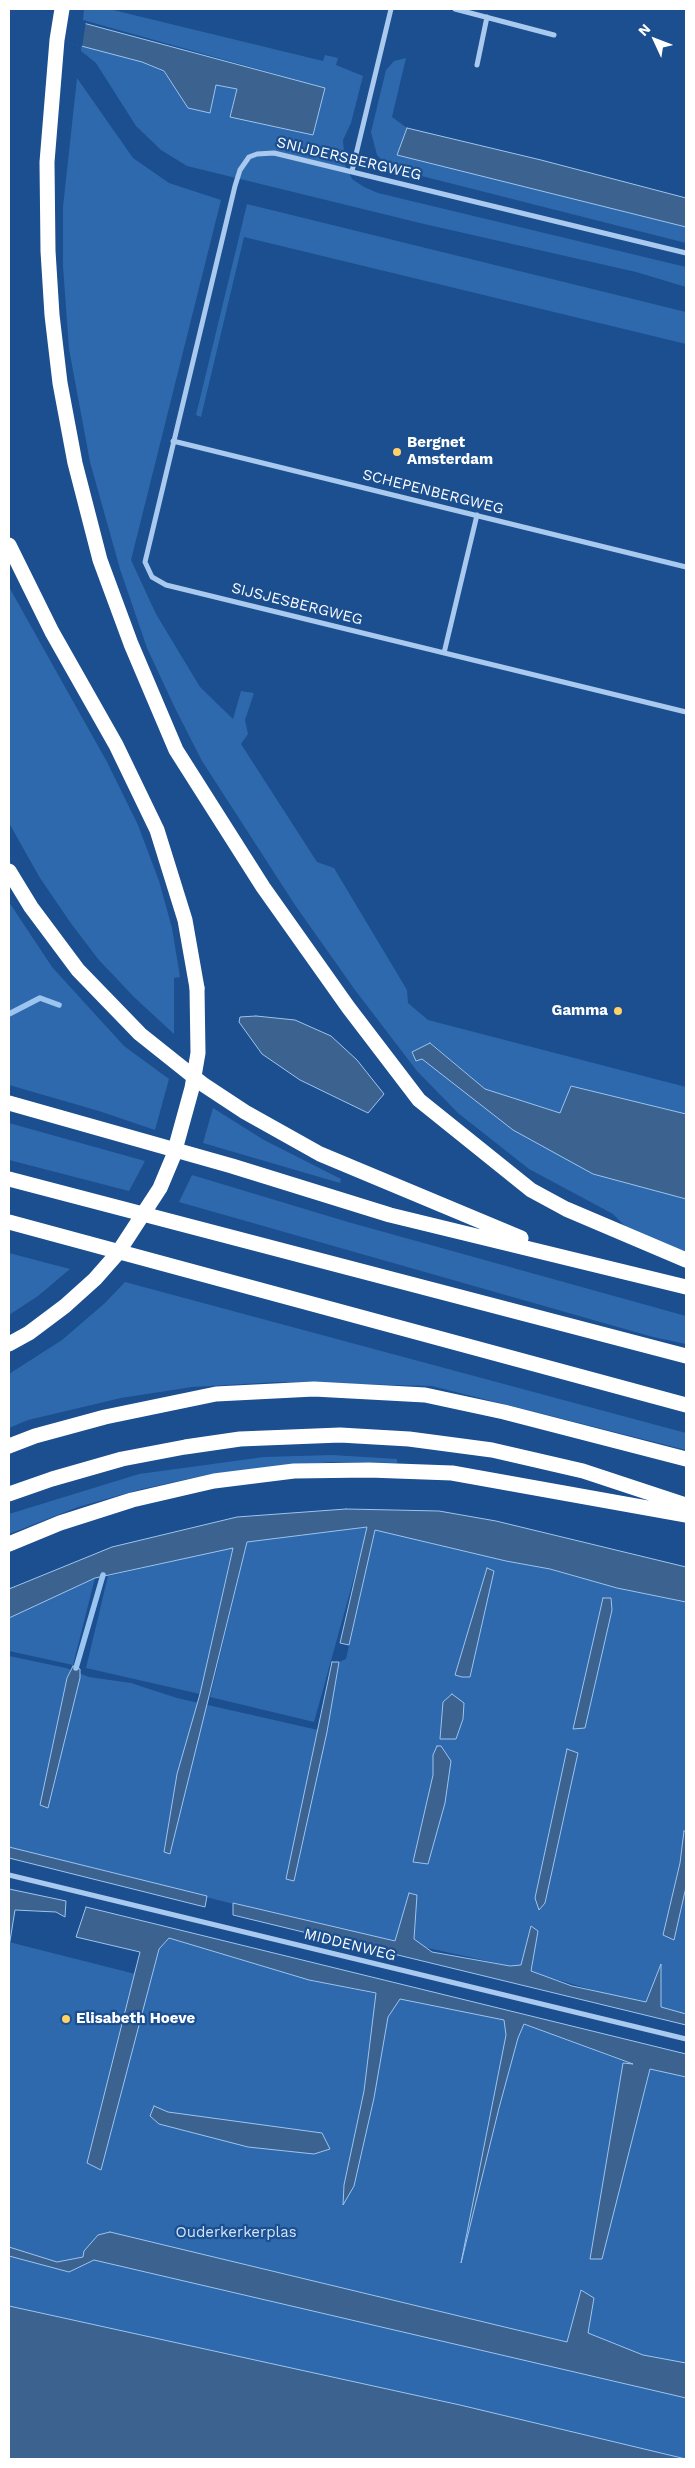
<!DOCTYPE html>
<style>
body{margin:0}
#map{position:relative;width:695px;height:2468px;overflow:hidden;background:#1b4f8f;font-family:"Work Sans",sans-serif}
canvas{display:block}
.frame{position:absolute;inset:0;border:10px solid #fff;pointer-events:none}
.north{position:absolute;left:630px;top:15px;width:50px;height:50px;-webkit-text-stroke:4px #1b4f8f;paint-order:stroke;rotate:313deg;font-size:14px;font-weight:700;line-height:20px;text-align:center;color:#fff}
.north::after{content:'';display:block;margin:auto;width:18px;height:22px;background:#fff;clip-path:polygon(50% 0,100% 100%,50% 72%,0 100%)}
</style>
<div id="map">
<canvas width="695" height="2468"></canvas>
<div class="frame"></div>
<div class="north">N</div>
</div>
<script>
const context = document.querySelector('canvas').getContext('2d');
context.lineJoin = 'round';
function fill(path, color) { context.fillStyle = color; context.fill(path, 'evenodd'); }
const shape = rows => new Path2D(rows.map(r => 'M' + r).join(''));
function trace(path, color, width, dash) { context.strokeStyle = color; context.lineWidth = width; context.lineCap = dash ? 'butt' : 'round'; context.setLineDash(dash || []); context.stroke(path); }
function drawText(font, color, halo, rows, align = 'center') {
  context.font = font + ' "Work Sans",sans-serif'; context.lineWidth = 4.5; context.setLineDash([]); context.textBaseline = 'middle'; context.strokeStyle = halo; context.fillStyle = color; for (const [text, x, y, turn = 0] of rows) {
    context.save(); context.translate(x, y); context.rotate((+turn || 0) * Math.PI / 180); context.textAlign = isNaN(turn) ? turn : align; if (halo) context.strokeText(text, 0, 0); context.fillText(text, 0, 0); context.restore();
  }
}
fill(shape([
 [84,9,109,9,323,61,325,55,338,58,336,65,363,76,351,123,343,140,345,165,352,179,364,187,378,193,686,267,686,287,636,272,424,224,187,166,161,150,136,126,96,63,81,51,81,45,142,62,164,72,188,108,216,85,237,89,230,116,313,135,325,88,83,20],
 [406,58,392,117,407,128,397,155,686,226,686,243,390,168,377,155,371,132,386,70,394,61],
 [77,78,133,158,169,183,221,200,131,560,156,614,200,687,233,719,241,691,254,693,245,720,248,734,241,744,317,862,334,868,407,990,408,1003,428,1020,686,1087,686,1114,571,1086,560,1113,485,1089,431,1043,412,1052,416,1060,422,1058,593,1174,686,1199,686,1252,626,1227,613,1214,529,1169,458,1113,417,1071,355,990,295,905,202,761,175,708,147,648,120,569,90,462,69,349,63,266,63,207],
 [247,204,686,312,686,344,244,237,201,417,196,415],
 [9,587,107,762,138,825,159,881,172,928,180,977,174,978,174,1034,134,997,98,959,70,922,40,878,9,823],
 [9,902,52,967,124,1046,169,1079,155,1130,99,1111,9,1085],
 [213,1108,264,1140,341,1179,340,1183,203,1143],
 [9,1123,145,1161,129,1191,9,1160],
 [192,1175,348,1222,686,1316,686,1344,653,1337,179,1202],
 [9,1253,70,1269,38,1296,9,1315],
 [125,1282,686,1433,686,1450,432,1386,278,1382,192,1387,121,1398,28,1420,9,1428,9,1374,62,1340,105,1303],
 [332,1455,397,1459,397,1463,331,1462,211,1474,142,1489,78,1507,9,1534,9,1514,139,1474,264,1457],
 [368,1527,314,1722,210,1697,247,1542],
 [375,1530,506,1561,549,1569,617,1588,686,1602,686,2017,510,1966,277,1915,9,1847,9,1656,66,1668,89,1677,131,1683,177,1698,327,1732,339,1662,346,1659],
 [487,1568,494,1571,456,1675],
 [443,1702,449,1738,440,1739],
 [441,1746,451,1761,414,1862,433,1775,433,1755],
 [233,1547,200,1694,86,1668,108,1576],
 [95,1578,73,1665,9,1651,9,1616],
 [169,1938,309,1980,524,2024,631,2064,686,2077,686,2459,9,2459,9,1942,151,1978,159,1949]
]), '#2e69ad');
const water = shape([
 [9,9,26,9,87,24,325,88,313,135,230,117,237,89,216,85,210,113,188,108,164,71,142,62,9,27,9,9],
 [407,128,541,160,686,198,686,227,397,155,407,128],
 [256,1016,295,1020,331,1036,357,1060,384,1094,368,1113,300,1080,262,1054,239,1022,240,1017,256,1016],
 [430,1043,485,1089,560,1113,571,1086,686,1114,686,1199,593,1174,513,1130,422,1059,416,1061,412,1052,430,1043],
 [346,1509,439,1511,496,1521,686,1567,686,1602,617,1588,550,1569,506,1561,375,1530,349,1645,340,1643,367,1527,247,1542,170,1854,164,1852,177,1774,200,1694,233,1548,95,1578,9,1618,9,1589,112,1547,237,1517,346,1509],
 [487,1568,494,1571,470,1677,462,1677,455,1675,487,1568],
 [603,1598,611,1598,612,1610,585,1728,573,1729,603,1598],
 [332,1662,339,1662,327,1732,294,1881,286,1879,332,1662],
 [73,1666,80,1669,80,1678,48,1808,40,1805,67,1678,73,1666],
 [452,1694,464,1703,463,1719,456,1739,440,1739,443,1702,452,1694],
 [437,1746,441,1746,451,1761,445,1803,428,1864,413,1862,433,1775,433,1755,437,1746],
 [567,1749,578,1753,545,1903,539,1910,535,1898,567,1749],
 [684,1831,686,1831,686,1887,674,1940,663,1935,680,1863,684,1831],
 [9,1847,207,1896,205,1907,9,1858,9,1847],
 [9,1889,66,1901,65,1917,56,1912,15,1910,9,1947,9,1889],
 [409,1893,417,1895,414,1939,432,1952,510,1966,521,1965,531,1926,538,1931,531,1971,572,1986,646,2002,661,1964,661,2007,686,2014,686,2025,233,1915,233,1903,395,1941,409,1893],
 [86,1907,686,2054,686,2077,650,2069,602,2259,590,2259,623,2063,633,2064,524,2024,518,2038,499,2108,461,2263,506,2035,504,2020,400,1999,388,2017,374,2098,354,2186,343,2205,344,2185,364,2091,376,1993,309,1980,169,1938,159,1949,101,2170,87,2163,140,1952,76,1937,86,1907],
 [154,2106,168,2112,322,2133,330,2149,314,2154,248,2147,159,2124,150,2116,154,2106],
 [110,2232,567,2342,581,2290,594,2298,588,2333,643,2355,686,2363,686,2398,94,2260,69,2272,9,2256,9,2247,57,2262,83,2257,84,2251,98,2235,110,2232],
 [9,2306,460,2405,686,2459,9,2459,9,2306]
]);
fill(water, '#3c6290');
trace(water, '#9cc4f0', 1);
fill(shape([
 [9,9,37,9,86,21,82,47,9,29]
]), '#1b4f8f');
trace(shape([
 [9,1014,40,998,59,1005],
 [76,1668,103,1575]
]), '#9cc4f0', 5.5);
trace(shape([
 [455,9,554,35],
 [477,65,487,17],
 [352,171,391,9],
 [686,253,274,153,257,154,249,157,240,170,235,186,145,562,152,577,166,585,686,712],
 [173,441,686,567],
 [444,653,477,515],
 [9,1875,686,2039]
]), '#a9c9ee', 5);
trace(shape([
 [62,9,57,40,47,162,48,251,52,315,60,383,75,463,100,560,131,644,176,750,263,887,348,1007,419,1100,531,1190,566,1209,686,1260],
 [9,545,52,632,116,745,157,830,185,920,197,988],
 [9,871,31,907,78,970,140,1034,204,1085,245,1112,320,1154,521,1238],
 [9,1103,232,1166,390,1215,686,1287],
 [9,1179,686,1356],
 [9,1222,686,1405],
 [9,1446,35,1436,105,1417,216,1394,314,1389,425,1395,504,1412,686,1459],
 [9,1494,52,1479,122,1459,185,1447,240,1439,340,1435,409,1439,492,1450,583,1471,686,1505],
 [9,1544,60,1523,132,1500,214,1481,294,1471,369,1470,452,1473,686,1515]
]), '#fff', 15);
trace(shape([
 [9,1344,29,1333,65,1306,95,1279,117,1254,160,1188,173,1157,192,1088,198,1053,197,988]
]), '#fff', 15);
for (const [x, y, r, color] of [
 [397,452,5,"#ffd166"],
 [618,1011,5,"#ffd166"],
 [66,2019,5,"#ffd166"]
]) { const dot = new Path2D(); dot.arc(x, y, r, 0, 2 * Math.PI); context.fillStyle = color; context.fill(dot); trace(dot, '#1b4f8f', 2); }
drawText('15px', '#fff', '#1b4f8f', [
 ["SNIJDERSBERGWEG",349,159,13],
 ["SCHEPENBERGWEG",433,492,14],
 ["SIJSJESBERGWEG",297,604,14],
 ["MIDDENWEG",350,1945,14]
]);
drawText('bold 15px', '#fff', '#1b4f8f', [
 ["Bergnet",407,443],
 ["Amsterdam",407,460],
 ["Gamma",608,1011,"right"],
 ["Elisabeth Hoeve",76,2019]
], 'left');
drawText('15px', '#cfe3fa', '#1b4f8f', [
 ["Ouderkerkerplas",236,2233]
]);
</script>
